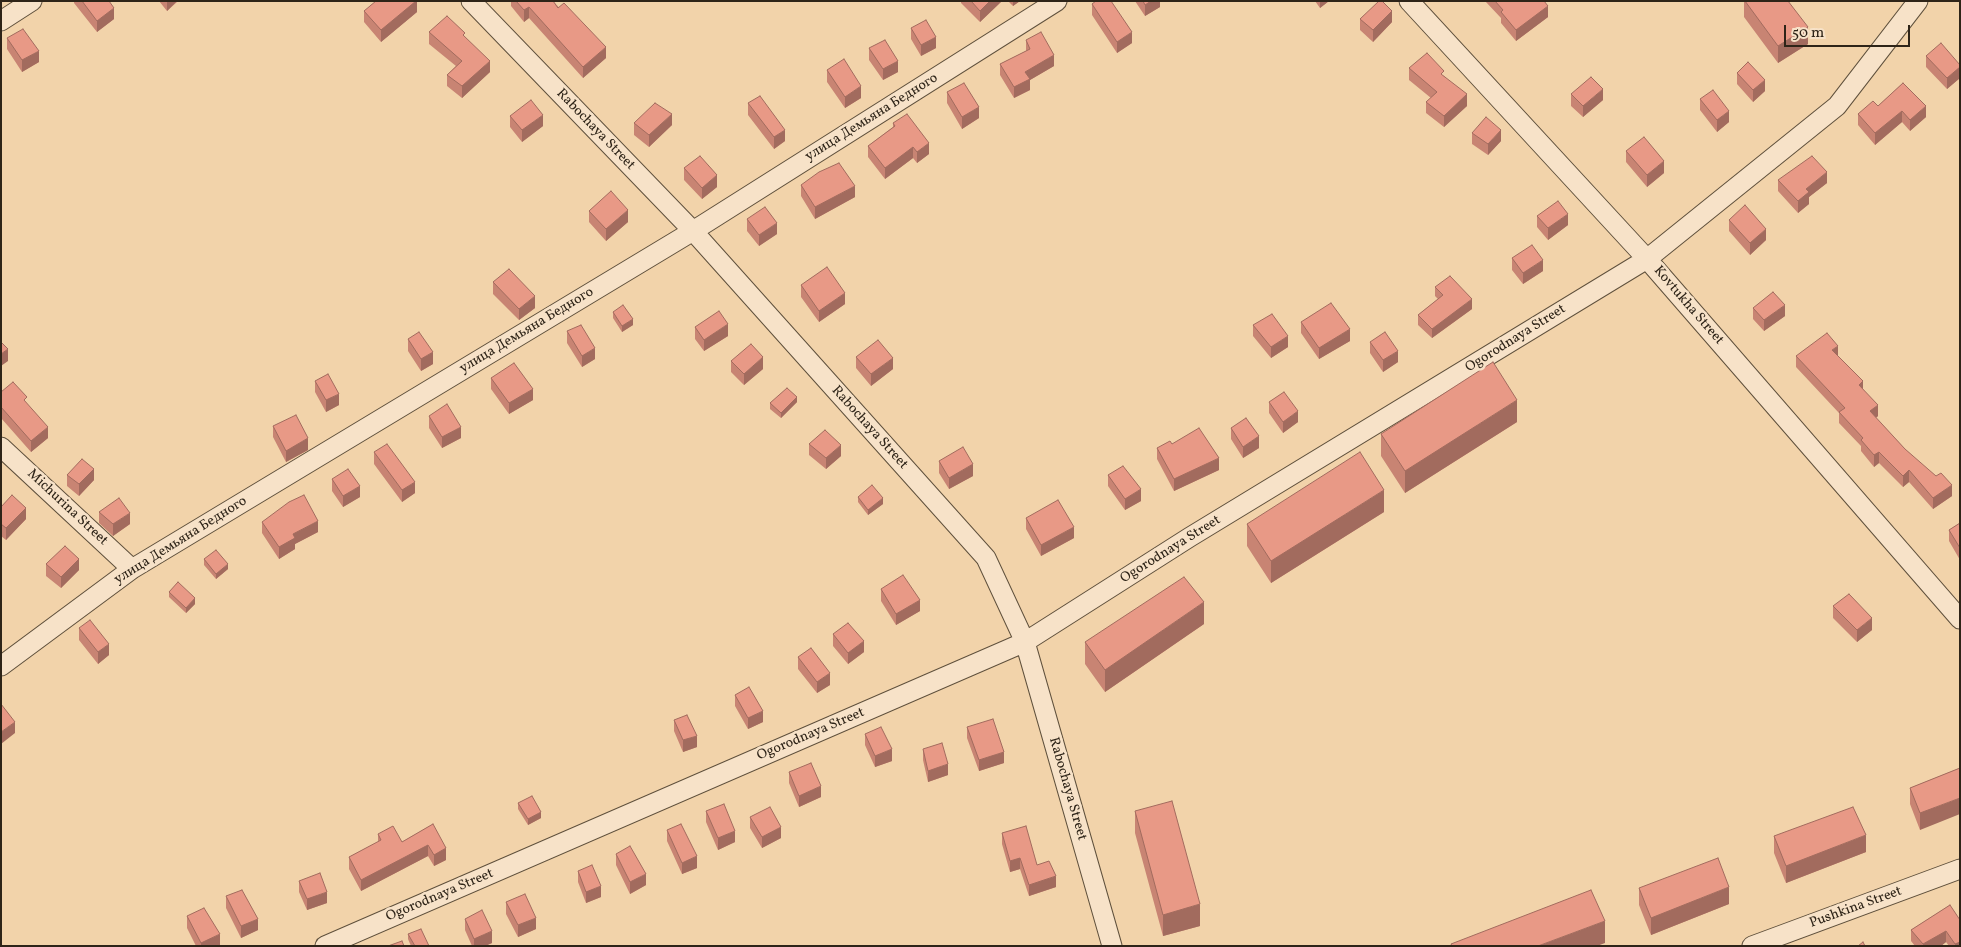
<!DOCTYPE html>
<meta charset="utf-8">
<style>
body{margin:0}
#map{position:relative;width:1961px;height:947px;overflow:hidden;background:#f2d3aa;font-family:Vollkorn,serif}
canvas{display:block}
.frame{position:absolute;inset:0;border:2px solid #2e2418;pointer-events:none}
.scale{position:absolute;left:1784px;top:25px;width:126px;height:22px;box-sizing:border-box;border:2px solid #2e2418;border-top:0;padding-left:6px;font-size:15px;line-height:18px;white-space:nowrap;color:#2e2418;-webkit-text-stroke:4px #f7e2c8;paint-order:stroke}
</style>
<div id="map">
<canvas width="1961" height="947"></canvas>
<div class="frame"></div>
<div class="scale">50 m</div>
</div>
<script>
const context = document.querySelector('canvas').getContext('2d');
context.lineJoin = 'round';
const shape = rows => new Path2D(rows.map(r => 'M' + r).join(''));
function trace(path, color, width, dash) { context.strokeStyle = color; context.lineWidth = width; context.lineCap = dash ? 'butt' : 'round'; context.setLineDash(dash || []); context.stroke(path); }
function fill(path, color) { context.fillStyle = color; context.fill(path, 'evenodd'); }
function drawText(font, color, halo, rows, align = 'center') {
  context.font = font + ' Vollkorn,serif'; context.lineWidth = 5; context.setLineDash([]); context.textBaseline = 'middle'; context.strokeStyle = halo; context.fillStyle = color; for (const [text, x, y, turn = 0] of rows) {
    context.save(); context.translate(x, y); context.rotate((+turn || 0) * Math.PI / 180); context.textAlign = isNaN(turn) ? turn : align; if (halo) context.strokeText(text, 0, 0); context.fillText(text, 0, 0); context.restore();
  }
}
const street = shape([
 [471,1,693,231,986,558,1025,642,1112,946],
 [1409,1,1647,259,1960,619],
 [1,21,32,1],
 [1,447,132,569],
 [1,666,132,569,693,231,1057,1],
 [325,946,1025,642,1190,537,1647,259,1837,106,1918,1],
 [1752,946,1960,869]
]);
trace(street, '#5f503c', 21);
trace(street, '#f7e2c8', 19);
fill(shape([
 [74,1,109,1,114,19,97,32,74,3],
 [159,1,177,1,177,2,167,11],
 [417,1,417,12,381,42,364,22,364,11],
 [511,1,553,1,606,58,583,78,529,18,524,22,511,6],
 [961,1,1002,1,980,22,961,3],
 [1008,1,1020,1,1013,6],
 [1135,1,1160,1,1160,7,1145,16],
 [1315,1,1329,1,1320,8],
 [1485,1,1544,1,1548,17,1516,41,1501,23,1501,18],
 [1744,1,1788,1,1808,44,1778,63,1744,17],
 [1092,4,1132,43,1117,53,1092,15],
 [1360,19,1392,22,1373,42,1360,30],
 [911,28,936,48,921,56,911,39],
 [429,32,465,37,490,72,462,98,447,86,447,75,456,66,429,44],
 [7,38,39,62,22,72,7,49],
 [1026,40,1054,66,1030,80,1030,90,1014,98,1000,75,1000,64,1026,51],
 [869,48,898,72,883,80,869,60],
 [1926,56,1960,65,1960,78,1947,89,1926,67],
 [1409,68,1444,76,1467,106,1444,127,1426,113,1426,102,1431,98,1409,80],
 [827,70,861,98,845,108,827,82],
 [1737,73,1765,91,1753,102,1737,84],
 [1903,83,1926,117,1910,131,1902,122,1875,145,1858,125,1858,114,1878,106],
 [947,92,979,118,962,129,947,103],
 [1571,94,1603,100,1583,117,1571,106],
 [1700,99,1729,122,1717,132,1700,110],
 [748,103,785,141,774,149,748,115],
 [510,116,543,126,522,142,510,127],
 [634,123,672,125,649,147,634,135],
 [893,123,929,154,917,163,913,158,885,179,868,157,868,146,893,127],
 [1472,133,1501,141,1488,155,1472,144],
 [1626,151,1664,173,1647,187,1626,162],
 [684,168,717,187,702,199,684,180],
 [1778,180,1827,183,1809,197,1809,204,1798,213,1778,191],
 [801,185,855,197,815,219,801,196],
 [589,211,628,222,606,241,589,222],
 [1537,216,1568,225,1548,240,1537,227],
 [747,219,777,234,759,246,747,231],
 [1729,220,1766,240,1750,255,1729,231],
 [1512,258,1543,271,1523,284,1512,270],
 [493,282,535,308,519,320,493,294],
 [801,285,845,304,819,322,801,297],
 [1435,287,1472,309,1432,338,1418,325,1418,315,1438,299,1435,296],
 [1753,308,1785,316,1764,331,1753,319],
 [613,312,633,325,622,332,613,318],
 [1301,322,1350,341,1319,359,1301,333],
 [1253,325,1288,347,1271,358,1253,336],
 [695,327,728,336,704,351,695,339],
 [567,331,595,359,582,367,567,343],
 [408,339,433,364,421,371,408,351],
 [1370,342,1398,362,1383,372,1370,353],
 [1796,356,1838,356,1863,389,1878,416,1876,418,1905,449,1952,496,1933,509,1909,482,1903,487,1879,463,1874,467,1861,451,1861,446,1839,423,1839,413,1796,367],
 [856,357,893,369,871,386,856,368],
 [731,361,763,369,744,385,731,372],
 [491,378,533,400,509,414,491,389],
 [315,381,339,405,326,412,315,392],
 [1,392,27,404,48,438,31,452,1,418],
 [797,402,781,418,770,409,770,403],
 [1269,402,1298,422,1283,433,1269,413],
 [429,416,461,438,442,448,429,428],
 [1517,422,1405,493,1381,456,1381,434],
 [273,426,308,450,286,462,273,437],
 [1231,428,1259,448,1243,458,1231,439],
 [809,444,841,456,826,469,809,455],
 [1172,444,1219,470,1174,491,1157,459,1157,448],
 [374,452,415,493,402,502,374,464],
 [939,461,973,476,949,489,939,473],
 [67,475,94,480,79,496,67,486],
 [1108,475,1141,501,1125,510,1108,486],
 [332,479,360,497,343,507,332,491],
 [858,497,883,504,868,515,858,502],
 [1,507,26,519,6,540,1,536],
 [99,512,130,524,113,536,99,523],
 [1384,512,1271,583,1247,546,1247,524],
 [1026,518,1074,538,1041,556,1026,529],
 [262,522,318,532,295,544,295,549,279,559,262,533],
 [1960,523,1960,560,1949,541,1949,530],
 [204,559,228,569,216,579,204,565],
 [46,564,79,570,61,588,46,576],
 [881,589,920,611,896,625,881,601],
 [169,592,195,604,186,613,169,597],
 [1833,606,1872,630,1857,642,1833,618],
 [1204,624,1105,692,1085,664,1085,642],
 [79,628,109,655,98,664,79,640],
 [833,634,864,652,848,664,833,646],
 [798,657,830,685,817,693,798,669],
 [735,695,763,722,748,729,735,706],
 [674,720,697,747,683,752,674,731],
 [967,727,1004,763,979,771,967,738],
 [865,734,892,761,875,767,865,745],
 [923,749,948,775,928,782,923,760],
 [1960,768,1920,830,1910,804,1910,788],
 [789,772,821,797,799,807,789,783],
 [518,803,541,818,528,825,518,809],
 [706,811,735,842,718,850,706,822],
 [1135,811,1200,926,1163,936,1135,833],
 [750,817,781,838,762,848,750,828],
 [433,824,446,860,434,866,428,856,361,891,349,869,349,857,378,842,378,834,402,842],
 [667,830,697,868,682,874,667,841],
 [1002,833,1056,887,1029,896,1020,869,1010,872,1002,844],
 [1774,836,1866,852,1786,883,1774,853],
 [616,854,646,885,630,894,616,865],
 [578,871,601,897,586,903,578,882],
 [299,881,327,903,307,910,299,892],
 [1639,888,1729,904,1651,935,1639,905],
 [226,896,258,930,241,938,226,908],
 [506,902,536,929,518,937,506,914],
 [1950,905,1960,946,1949,946,1946,942,1941,946,1915,946,1911,941,1911,930],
 [187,916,220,945,196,946,187,928],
 [465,919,492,943,485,946,472,946,465,930],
 [408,934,429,946,411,946,408,939]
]), '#c88473');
fill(shape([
 [167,1,177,1,167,11],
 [416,1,417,1,417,12,381,42,381,30],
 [990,1,1002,1,980,22,980,11],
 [1013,1,1020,1,1013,6],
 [1151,1,1160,1,1160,7,1145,16,1145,5],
 [1320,1,1329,1,1320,8],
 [1548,6,1548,17,1516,41,1516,30],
 [529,7,529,18,524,22,524,10],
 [114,8,114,19,97,32,97,21],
 [1392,11,1392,22,1373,42,1373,30],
 [1808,27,1808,44,1778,63,1778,46],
 [1132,32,1132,43,1117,53,1117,42],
 [936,37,936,48,921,56,921,45],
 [606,47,606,58,583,78,583,67],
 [39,51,39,62,22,72,22,60],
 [1054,55,1054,66,1030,80,1030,90,1014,98,1014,87,1025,72],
 [490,61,490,72,462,98,462,86],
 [898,61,898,72,883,80,883,69],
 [1960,67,1960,78,1947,89,1947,78],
 [1765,80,1765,91,1753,102,1753,90],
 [861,86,861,98,845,108,845,97],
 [1603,89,1603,100,1583,117,1583,106],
 [1467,94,1467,106,1444,127,1444,116],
 [1926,106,1926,117,1910,131,1910,120],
 [979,107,979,118,962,129,962,117],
 [1729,111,1729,122,1717,132,1717,120],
 [1902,111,1902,122,1875,145,1875,133],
 [672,114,672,125,649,147,649,135],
 [543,115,543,126,522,142,522,130],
 [785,130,785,141,774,149,774,137],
 [1501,130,1501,141,1488,155,1488,144],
 [929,143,929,154,917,163,917,152],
 [913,147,913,158,885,179,885,168],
 [1664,161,1664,173,1647,187,1647,175],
 [1827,172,1827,183,1809,197,1809,204,1798,213,1798,201,1806,189],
 [717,175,717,187,702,199,702,188],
 [855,186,855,197,815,219,815,207],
 [628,210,628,222,606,241,606,229],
 [1568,214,1568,225,1548,240,1548,228],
 [777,223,777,234,759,246,759,235],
 [1766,229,1766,240,1750,255,1750,243],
 [1543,260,1543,271,1523,284,1523,273],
 [845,293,845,304,819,322,819,311],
 [535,296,535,308,519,320,519,309],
 [1472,299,1472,309,1432,338,1432,329],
 [1785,305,1785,316,1764,331,1764,320],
 [633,319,633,325,622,332,622,326],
 [728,324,728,336,704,351,704,340],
 [1350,329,1350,341,1319,359,1319,348],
 [1288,336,1288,347,1271,358,1271,347],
 [1838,346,1838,357,1832,350],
 [595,348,595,359,582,367,582,356],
 [8,349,8,361,1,366,1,354],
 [1398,351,1398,362,1383,372,1383,360],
 [433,352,433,364,421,371,421,359],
 [763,357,763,369,744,385,744,374],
 [893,358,893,369,871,386,871,374],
 [1863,381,1863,392,1859,385],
 [533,389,533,400,509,414,509,403],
 [339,394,339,405,326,412,326,400],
 [797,397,797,402,781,418,781,413],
 [1517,400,1517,422,1405,493,1405,471],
 [1878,405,1878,416,1870,422,1870,411],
 [1298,411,1298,422,1283,433,1283,422],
 [48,427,48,438,31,452,31,441],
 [461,427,461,438,442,448,442,437],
 [1259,436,1259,448,1243,458,1243,447],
 [308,438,308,450,286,462,286,451],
 [841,445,841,456,826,469,826,458],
 [1879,452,1879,463,1874,467,1874,455],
 [1219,458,1219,470,1174,491,1174,479],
 [973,464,973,476,949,489,949,478],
 [94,469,94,480,79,496,79,484],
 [1909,470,1909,482,1903,487,1903,476],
 [415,482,415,493,402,502,402,490],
 [1952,485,1952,496,1933,509,1933,498],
 [360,486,360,497,343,507,343,496],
 [1141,489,1141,501,1125,510,1125,499],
 [1384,490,1384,512,1271,583,1271,561],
 [883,498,883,504,868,515,868,510],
 [26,508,26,519,6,540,6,528],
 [130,513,130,524,113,536,113,524],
 [318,521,318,532,295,544,295,549,279,559,279,547,293,534],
 [1074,527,1074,538,1041,556,1041,545],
 [79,559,79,570,61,588,61,577],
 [228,564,228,569,216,579,216,574],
 [195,598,195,604,186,613,186,608],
 [920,600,920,611,896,625,896,614],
 [1204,602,1204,624,1105,692,1105,670],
 [1872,618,1872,630,1857,642,1857,630],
 [864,641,864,652,848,664,848,653],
 [109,644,109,655,98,664,98,652],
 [830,673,830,685,817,693,817,682],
 [763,711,763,722,748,729,748,718],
 [15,722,15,733,1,744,1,732],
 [697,736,697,747,683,752,683,740],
 [892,749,892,761,875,767,875,756],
 [1004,752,1004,763,979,771,979,760],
 [948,764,948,775,928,782,928,771],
 [821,786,821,797,799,807,799,796],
 [1960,798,1960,814,1920,830,1920,813],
 [541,812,541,818,528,825,528,819],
 [781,827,781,838,762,848,762,837],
 [735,831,735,842,718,850,718,838],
 [1866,835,1866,852,1786,883,1786,866],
 [428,845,428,856,361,891,361,880],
 [446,848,446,860,434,866,434,855],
 [697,856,697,868,682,874,682,863],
 [1020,858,1020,869,1010,872,1010,861],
 [646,874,646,885,630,894,630,882],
 [1056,876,1056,887,1029,896,1029,885],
 [601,886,601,897,586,903,586,892],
 [1729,887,1729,904,1651,935,1651,918],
 [327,892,327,903,307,910,307,899],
 [1200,904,1200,926,1163,936,1163,915],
 [536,918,536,929,518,937,518,925],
 [258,919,258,930,241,938,241,926],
 [1605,921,1605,943,1597,946,1538,946],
 [492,931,492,943,485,946,474,946,474,939],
 [1946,931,1946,942,1941,946,1923,946,1923,944],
 [220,934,220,945,201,946,201,943],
 [1960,942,1960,946,1955,946,1955,944]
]), '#a26b5e');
const building = shape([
 [82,1,109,1,114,8,97,21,82,1],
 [376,1,416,1,381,30,364,11,376,1],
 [516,1,553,1,558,8,564,3,606,47,583,67,529,7,524,10,516,1],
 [971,1,990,1,980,11,971,1],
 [1096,1,1111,1,1132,32,1117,42,1092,4,1096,1],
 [1143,1,1151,1,1145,5,1143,1],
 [1379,1,1382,1,1392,11,1373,30,1360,19,1379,1],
 [1495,1,1544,1,1548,6,1516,30,1501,12,1503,10,1495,1],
 [1745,1,1788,1,1808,27,1778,46,1745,1],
 [447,16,465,33,463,35,490,61,462,86,447,75,462,61,429,32,447,16],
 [926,20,936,37,921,45,911,28,926,20],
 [23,29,39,51,22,60,7,38,23,29],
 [1041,32,1054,55,1025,72,1030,79,1014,87,1000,64,1030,49,1026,40,1041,32],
 [885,40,898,61,883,69,869,48,885,40],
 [1941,43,1960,65,1960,67,1947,78,1926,56,1941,43],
 [1427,53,1444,71,1441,74,1467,94,1444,116,1426,102,1437,92,1409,68,1427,53],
 [844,59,861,86,845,97,827,70,844,59],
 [1748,62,1765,80,1753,90,1737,73,1748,62],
 [1591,77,1603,89,1583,106,1571,94,1591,77],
 [964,83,979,107,962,117,947,92,964,83],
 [1903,83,1926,106,1910,120,1902,111,1875,133,1858,114,1873,101,1878,106,1903,83],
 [1713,90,1729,111,1717,120,1700,99,1713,90],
 [760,96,785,130,774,137,748,103,760,96],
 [531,100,543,115,522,130,510,116,531,100],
 [655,103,672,114,649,135,634,123,655,103],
 [907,114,929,143,917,152,913,147,885,168,868,146,895,126,893,123,907,114],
 [1486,117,1501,130,1488,144,1472,133,1486,117],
 [1644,137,1664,161,1647,175,1626,151,1644,137],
 [700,156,717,175,702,188,684,168,700,156],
 [1812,156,1827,172,1806,189,1809,192,1798,201,1778,180,1812,156],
 [839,163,855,186,815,207,801,185,819,172,839,163],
 [611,191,628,210,606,229,589,211,611,191],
 [1558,201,1568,214,1548,228,1537,216,1558,201],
 [1745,205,1766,229,1750,243,1729,220,1745,205],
 [765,207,777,223,759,235,747,219,765,207],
 [1532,245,1543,260,1523,273,1512,258,1532,245],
 [827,267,845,293,819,311,801,285,827,267],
 [509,269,535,296,519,309,493,282,509,269],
 [1450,276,1472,299,1432,329,1418,315,1443,295,1435,287,1450,276],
 [1773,292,1785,305,1764,320,1753,308,1773,292],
 [1331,303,1350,329,1319,348,1301,322,1331,303],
 [623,305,633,319,622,326,613,312,623,305],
 [719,311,728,324,704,340,695,327,719,311],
 [1272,314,1288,336,1271,347,1253,325,1272,314],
 [581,325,595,348,582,356,567,331,581,325],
 [419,332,433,352,421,359,408,339,419,332],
 [1385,332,1398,351,1383,360,1370,342,1385,332],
 [1827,333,1838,346,1832,350,1863,381,1859,385,1878,405,1870,411,1905,449,1936,476,1941,473,1952,485,1933,498,1909,470,1903,476,1879,452,1874,455,1861,440,1863,438,1839,412,1845,408,1796,356,1827,333],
 [878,340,893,358,871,374,856,357,878,340],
 [1,342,8,349,1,354,1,342],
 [751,344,763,357,744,374,731,361,751,344],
 [1493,362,1517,400,1405,471,1381,434,1493,362],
 [514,363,533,389,509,403,491,378,514,363],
 [328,374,339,394,326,400,315,381,328,374],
 [13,382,27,397,24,400,48,427,31,441,1,407,1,392,13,382],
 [787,388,797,397,781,413,770,403,787,388],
 [1284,392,1298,411,1283,422,1269,402,1284,392],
 [447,404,461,427,442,437,429,416,447,404],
 [296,415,308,438,286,451,273,426,296,415],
 [1246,418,1259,436,1243,447,1231,428,1246,418],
 [1199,428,1219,458,1174,479,1157,448,1170,441,1172,444,1199,428],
 [825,430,841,445,826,458,809,444,825,430],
 [387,444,415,482,402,490,374,452,387,444],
 [963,447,973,464,949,478,939,461,963,447],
 [1360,452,1384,490,1271,561,1247,524,1360,452],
 [82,459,94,469,79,484,67,475,82,459],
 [1123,466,1141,489,1125,499,1108,475,1123,466],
 [348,469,360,486,343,496,332,479,348,469],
 [872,485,883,498,868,510,858,497,872,485],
 [12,495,26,508,6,528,1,524,1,507,12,495],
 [304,495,318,521,293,534,295,538,279,547,262,522,289,502,304,495],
 [119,498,130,513,113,524,99,512,119,498],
 [1058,500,1074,527,1041,545,1026,518,1058,500],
 [1960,523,1960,548,1949,530,1960,523],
 [65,546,79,559,61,577,46,564,65,546],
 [216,550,228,564,216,574,204,559,216,550],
 [903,575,920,600,896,614,881,589,903,575],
 [1184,577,1204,602,1105,670,1085,642,1184,577],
 [178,582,195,598,186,608,169,592,178,582],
 [1849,594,1872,618,1857,630,1833,606,1849,594],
 [90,620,109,644,98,652,79,628,90,620],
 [848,623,864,641,848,653,833,634,848,623],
 [811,648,830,673,817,682,798,657,811,648],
 [749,687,763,711,748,718,735,695,749,687],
 [1,704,15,722,1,732,1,704],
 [687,715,697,736,683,740,674,720,687,715],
 [993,719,1004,752,979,760,967,727,993,719],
 [881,727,892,749,875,756,865,734,881,727],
 [942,743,948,764,928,771,923,749,942,743],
 [811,763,821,786,799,796,789,772,811,763],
 [1960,768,1960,798,1920,813,1910,788,1960,768],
 [532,796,541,812,528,819,518,803,532,796],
 [1172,801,1200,904,1163,915,1135,811,1172,801],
 [724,804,735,831,718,838,706,811,724,804],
 [770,807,781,827,762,837,750,817,770,807],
 [1853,807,1866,835,1786,866,1774,836,1853,807],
 [433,824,446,848,434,855,428,845,361,880,349,857,381,840,378,834,393,826,402,842,433,824],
 [681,824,697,856,682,863,667,830,681,824],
 [1026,826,1037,865,1049,861,1056,876,1029,885,1020,858,1010,861,1002,833,1026,826],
 [630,846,646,874,630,882,616,854,630,846],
 [1718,858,1729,887,1651,918,1639,888,1718,858],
 [592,865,601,886,586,892,578,871,592,865],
 [320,873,327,892,307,899,299,881,320,873],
 [242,890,258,919,241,926,226,896,242,890],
 [1591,890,1605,921,1538,946,1452,946,1451,944,1591,890],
 [525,894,536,918,518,925,506,902,525,894],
 [1950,905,1960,920,1960,942,1955,944,1946,931,1923,944,1911,930,1950,905],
 [204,908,220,934,201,943,187,916,204,908],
 [482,910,492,931,474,939,465,919,482,910],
 [421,929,429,946,415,946,408,934,421,929],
 [402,941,404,946,388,946,402,941],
 [1863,942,1865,946,1858,946,1863,942]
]);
fill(building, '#e89986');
trace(building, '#a26b5e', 1);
drawText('14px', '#2e2418', '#f7e2c8', [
 ["улица Демьяна Бедного",872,118,-32],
 ["Rabochaya Street",595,130,46],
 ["Kovtukha Street",1688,306,49],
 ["улица Демьяна Бедного",527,331,-31],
 ["Ogorodnaya Street",1516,339,-32],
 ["Rabochaya Street",869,428,48],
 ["Michurina Street",67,508,43],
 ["улица Демьяна Бедного",181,541,-32],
 ["Ogorodnaya Street",1171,550,-32],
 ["Ogorodnaya Street",811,735,-23],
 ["Rabochaya Street",1067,789,74],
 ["Ogorodnaya Street",440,896,-23],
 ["Pushkina Street",1856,908,-20]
]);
</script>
